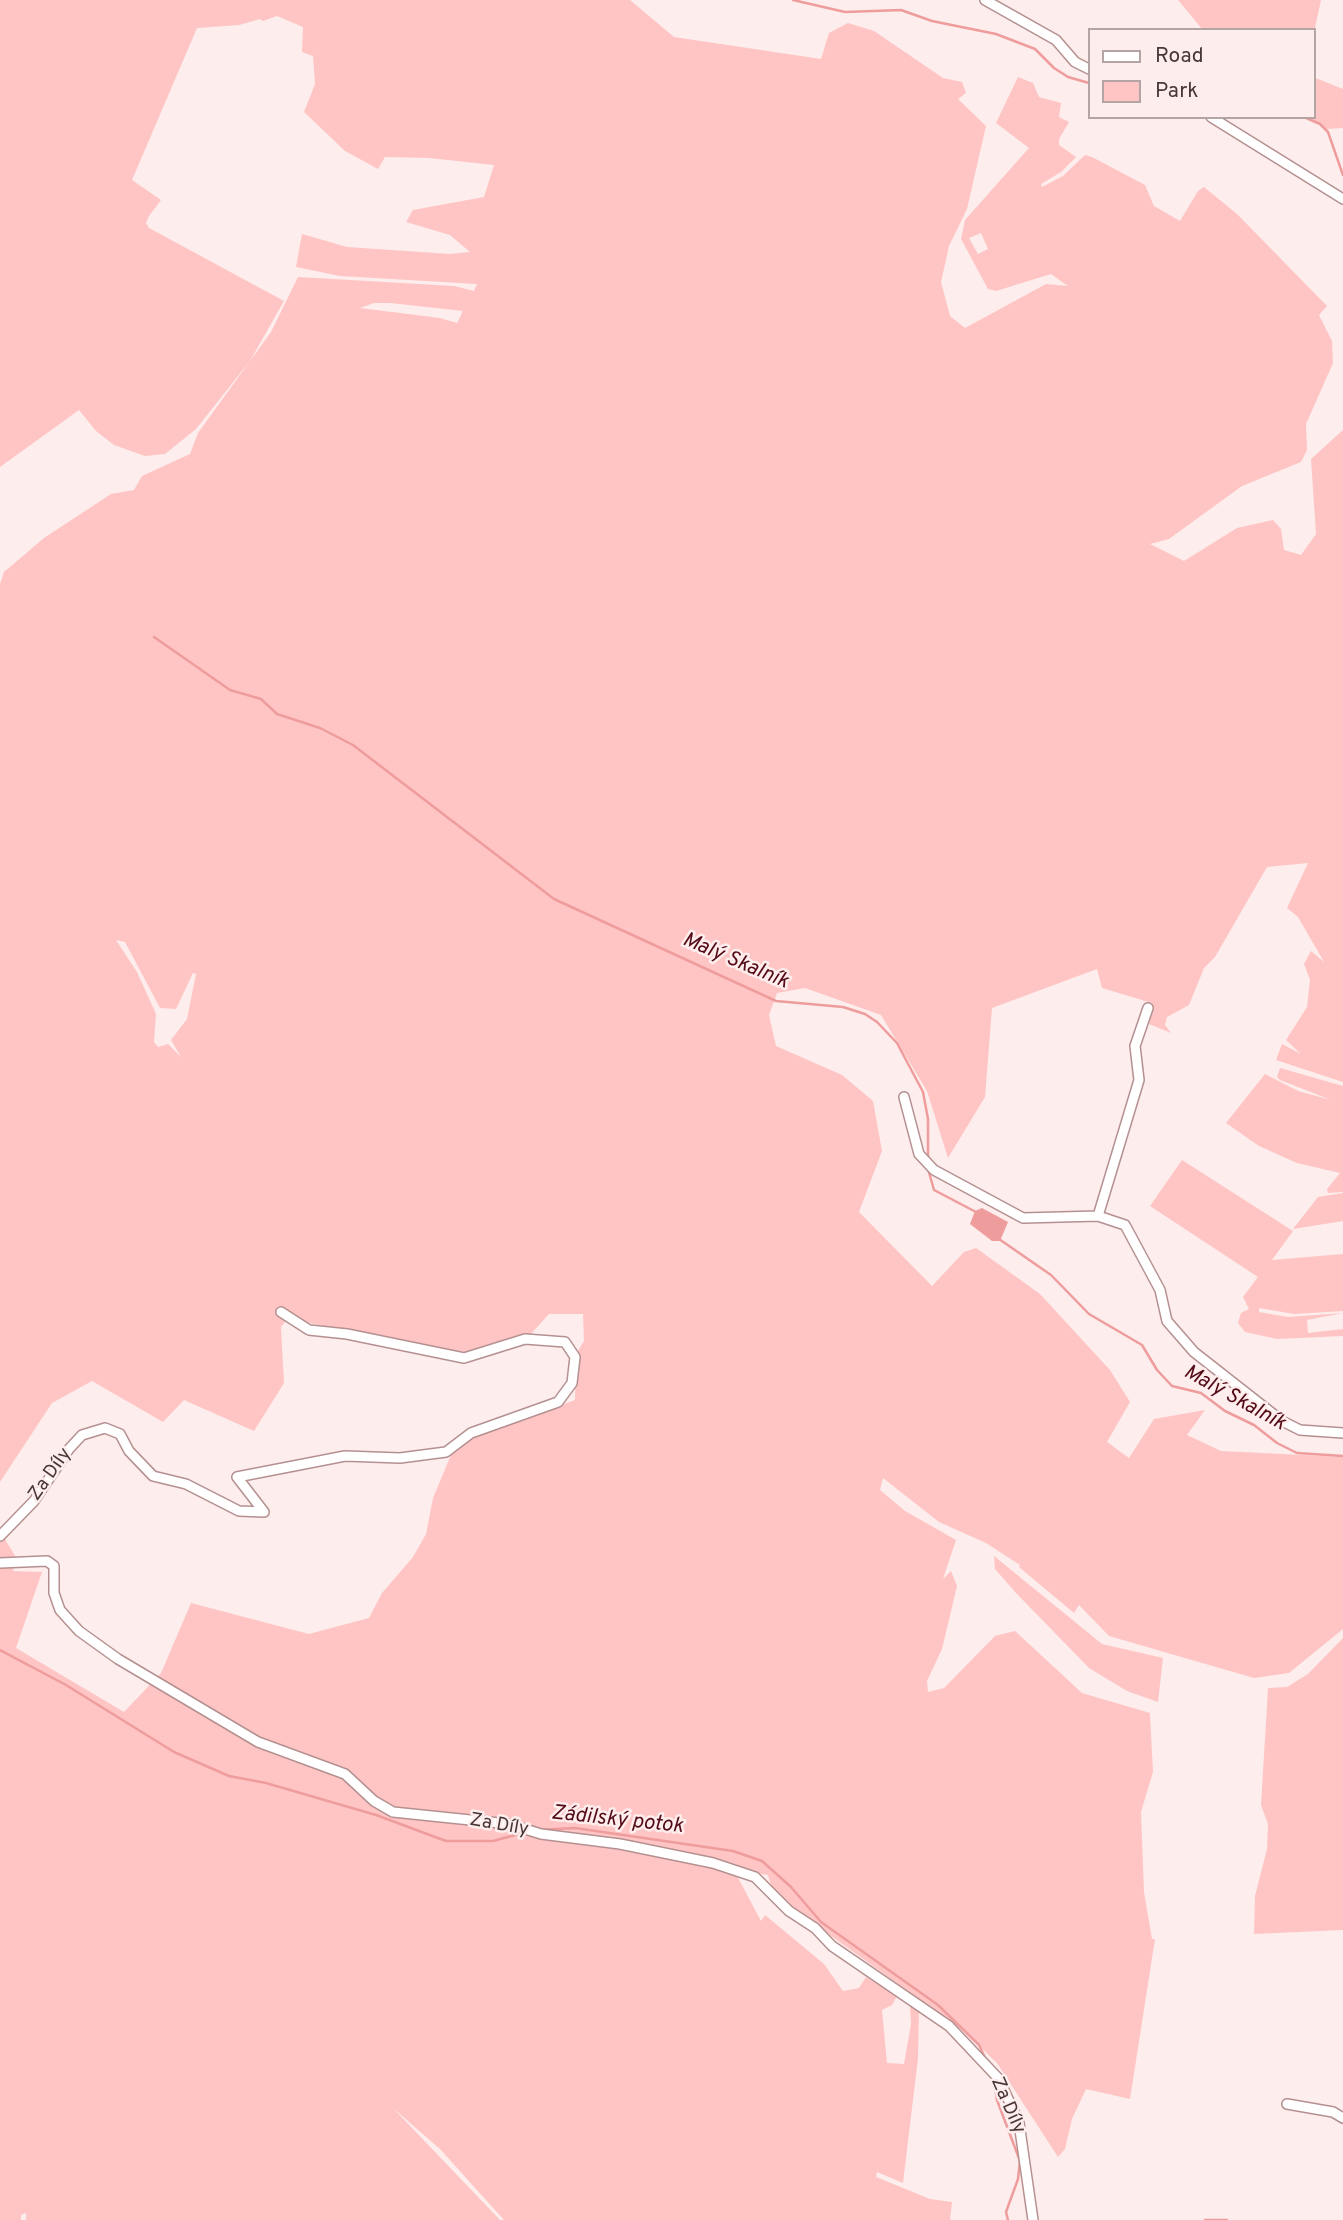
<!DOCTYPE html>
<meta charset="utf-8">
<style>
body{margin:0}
#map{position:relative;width:1343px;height:2220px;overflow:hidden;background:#fdedec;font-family:Overpass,sans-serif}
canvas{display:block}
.legend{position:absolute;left:1088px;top:28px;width:228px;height:91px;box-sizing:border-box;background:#fdedec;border:2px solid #b4a4a4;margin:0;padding:9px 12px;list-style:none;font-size:21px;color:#473737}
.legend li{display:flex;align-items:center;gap:14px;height:35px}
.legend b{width:35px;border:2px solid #b4a4a4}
</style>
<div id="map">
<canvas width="1343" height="2220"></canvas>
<ul class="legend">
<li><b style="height:9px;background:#fff"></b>Road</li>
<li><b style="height:19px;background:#ffc5c4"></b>Park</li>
</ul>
</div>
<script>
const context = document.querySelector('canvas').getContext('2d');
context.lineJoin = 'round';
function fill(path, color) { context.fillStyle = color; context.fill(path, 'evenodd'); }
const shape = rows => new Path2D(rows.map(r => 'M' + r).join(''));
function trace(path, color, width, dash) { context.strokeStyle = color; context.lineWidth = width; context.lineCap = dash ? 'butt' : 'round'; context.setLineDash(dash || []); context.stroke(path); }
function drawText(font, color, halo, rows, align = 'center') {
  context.font = font + ' Overpass,sans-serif'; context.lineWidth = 5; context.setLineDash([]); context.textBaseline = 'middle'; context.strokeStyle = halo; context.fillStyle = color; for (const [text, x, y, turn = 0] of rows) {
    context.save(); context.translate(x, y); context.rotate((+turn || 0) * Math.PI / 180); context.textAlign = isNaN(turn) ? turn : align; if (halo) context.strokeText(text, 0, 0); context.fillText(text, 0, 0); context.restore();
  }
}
fill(shape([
 [0,0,630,0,674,37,821,59,829,33,848,23,874,31,943,78,962,82,966,93,958,99,986,126,967,209,949,246,941,282,950,316,965,328,1046,284,1068,286,1051,274,996,291,988,289,961,239,965,220,1029,148,996,123,1018,77,1033,83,1039,97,1061,103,1059,117,1069,122,1059,139,1059,145,1076,157,1061,172,1041,184,1042,187,1063,176,1085,155,1092,157,1145,185,1154,206,1180,221,1198,191,1204,187,1237,214,1327,306,1319,315,1332,341,1333,363,1306,424,1307,450,1301,462,1242,486,1169,539,1150,544,1184,561,1237,528,1273,520,1281,529,1284,550,1301,555,1316,534,1311,459,1343,430,1343,1082,1276,1060,1282,1044,1301,1054,1286,1040,1307,1007,1310,980,1304,964,1311,951,1324,962,1298,917,1287,908,1308,863,1267,867,1215,957,1204,968,1189,1005,1167,1017,1165,1025,1171,1033,1149,1024,1152,1003,1102,988,1097,969,992,1008,985,1097,948,1158,927,1091,881,1015,805,988,777,993,769,1015,776,1046,842,1075,873,1101,882,1151,859,1212,932,1286,964,1252,976,1248,1040,1294,1110,1370,1130,1402,1107,1442,1129,1458,1154,1419,1205,1410,1187,1435,1221,1451,1343,1457,1343,1629,1289,1673,1254,1678,1109,1636,1079,1605,1074,1613,1019,1567,1020,1565,986,1543,939,1522,883,1478,880,1490,905,1511,956,1540,943,1579,951,1571,957,1586,942,1649,927,1681,928,1692,944,1688,995,1636,1015,1631,1082,1693,1150,1713,1153,1772,1141,1812,1144,1892,1152,1939,1155,1939,1130,2099,1086,2089,1072,2119,1065,2149,1058,2157,997,2063,961,2029,774,1895,768,1875,728,1869,736,1874,761,1921,765,1915,824,1964,843,1991,859,1988,866,1977,897,1996,892,2005,882,2010,887,2063,904,2064,911,2024,910,2005,919,2009,918,2058,903,2183,877,2172,876,2177,930,2199,952,2202,950,2220,504,2220,441,2150,393,2108,500,2220,26,2220,26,2213,21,2215,21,2220,0,2220,0,1531,17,1559,13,1571,42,1572,16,1648,124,1712,161,1673,191,1603,309,1634,369,1618,382,1593,413,1557,426,1534,433,1498,451,1455,476,1436,575,1400,576,1354,584,1341,583,1314,549,1314,530,1335,466,1354,341,1330,301,1321,292,1313,281,1327,284,1383,254,1431,184,1400,163,1422,92,1381,52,1403,0,1482,0,584,4,572,44,538,111,494,134,490,142,476,190,454,198,433,271,332,298,277,454,286,474,291,477,284,340,276,296,267,302,234,347,247,450,254,470,252,450,235,406,222,413,210,484,197,494,165,429,158,385,157,378,169,345,151,304,112,315,84,313,56,302,52,303,27,277,16,263,21,260,19,239,25,197,28,132,180,161,200,149,216,146,223,149,228,284,301,250,361,196,429,165,454,145,456,114,445,96,431,79,410,0,467],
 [981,233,988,249,978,254,969,238],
 [374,303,390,303,463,311,457,323,440,318,360,308],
 [116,940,125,942,160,1008,176,1009,193,973,196,974,187,1019,171,1040,181,1057,168,1044,158,1047,154,1042,156,1014,137,972],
 [1178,0,1321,0,1313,37,1313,30,1203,30],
 [1313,77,1343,89,1343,128,1326,129,1306,117,1313,117],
 [1280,1068,1343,1086,1343,1192,1328,1193,1327,1189,1340,1173,1297,1163,1259,1146,1226,1123,1265,1074,1298,1091,1331,1100,1280,1080,1277,1077],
 [1182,1160,1293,1231,1272,1260,1343,1254,1343,1311,1294,1314,1259,1308,1259,1312,1288,1317,1343,1313,1307,1320,1308,1333,1343,1329,1343,1336,1277,1339,1245,1332,1238,1323,1241,1313,1249,1309,1243,1297,1258,1277,1150,1206],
 [1343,1193,1343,1221,1293,1229,1318,1197],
 [994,1556,1102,1644,1163,1658,1158,1702,1127,1691,1089,1668,1016,1593,995,1569],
 [1343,1638,1343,1930,1254,1934,1255,1896,1267,1849,1268,1824,1261,1805,1268,1688,1287,1687,1308,1674]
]), '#ffc5c4');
fill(shape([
 [982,1208,1008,1222,1000,1241,992,1241,970,1224,975,1211]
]), '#ef9c9d');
trace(shape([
 [793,0,845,12,901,10,932,21,996,34,1035,49,1054,68,1068,77,1089,83],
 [1304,117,1320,124,1328,132,1343,175],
 [154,637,230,690,261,699,277,714,320,728,353,745,554,899,776,1001,843,1007,865,1014,877,1022,897,1043,923,1092,928,1119,928,1158],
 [928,1169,934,1190,976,1212],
 [999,1239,1051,1275,1089,1314,1142,1345,1157,1370,1172,1386,1201,1393,1225,1411,1254,1425,1277,1443,1297,1453,1343,1456],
 [0,1650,66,1685,174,1752,229,1776,266,1783,376,1815,446,1841,493,1841,526,1832],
 [536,1830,575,1828,733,1851,762,1861,791,1887,821,1922,938,2005,979,2045,986,2060],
 [993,2076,997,2100,1020,2161,1018,2179,1006,2212,1008,2220],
 [1205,2220,1227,2220]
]), '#ef9c9d', 2.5);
const street = shape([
 [985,0,1056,40,1075,62,1089,69],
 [1211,117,1343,199],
 [904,1097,919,1154,934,1170,1023,1218,1098,1216,1125,1225,1160,1290,1167,1321,1194,1352,1282,1421,1300,1430,1343,1433],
 [1098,1216,1139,1080,1135,1046,1148,1008],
 [0,1536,34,1501,69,1449,82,1435,105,1428,120,1434,129,1451,153,1476,186,1484,239,1511,264,1512,237,1477,345,1456,400,1458,446,1452,471,1433,558,1402,572,1383,575,1357,565,1342,525,1339,464,1358,347,1334,309,1330,281,1312],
 [0,1563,47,1561,54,1566,54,1593,60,1610,79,1631,118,1659,258,1742,345,1774,374,1801,393,1812,509,1824,541,1834,620,1844,713,1863,755,1877,789,1911,815,1928,832,1946,949,2026,999,2079,1019,2123,1033,2220],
 [1287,2104,1333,2112,1343,2118]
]);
trace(street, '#b59090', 12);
trace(street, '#fff', 9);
drawText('19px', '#473737', '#fdedec', [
 ["Za Díly",51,1475,-55],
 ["Za Díly",499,1826,10],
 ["Za Díly",1007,2106,66]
]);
drawText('italic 21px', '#530a15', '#fdedec', [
 ["Malý Skalník",735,962,23],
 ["Malý Skalník",1234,1399,29],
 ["Zádilský potok",617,1821,6]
]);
</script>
